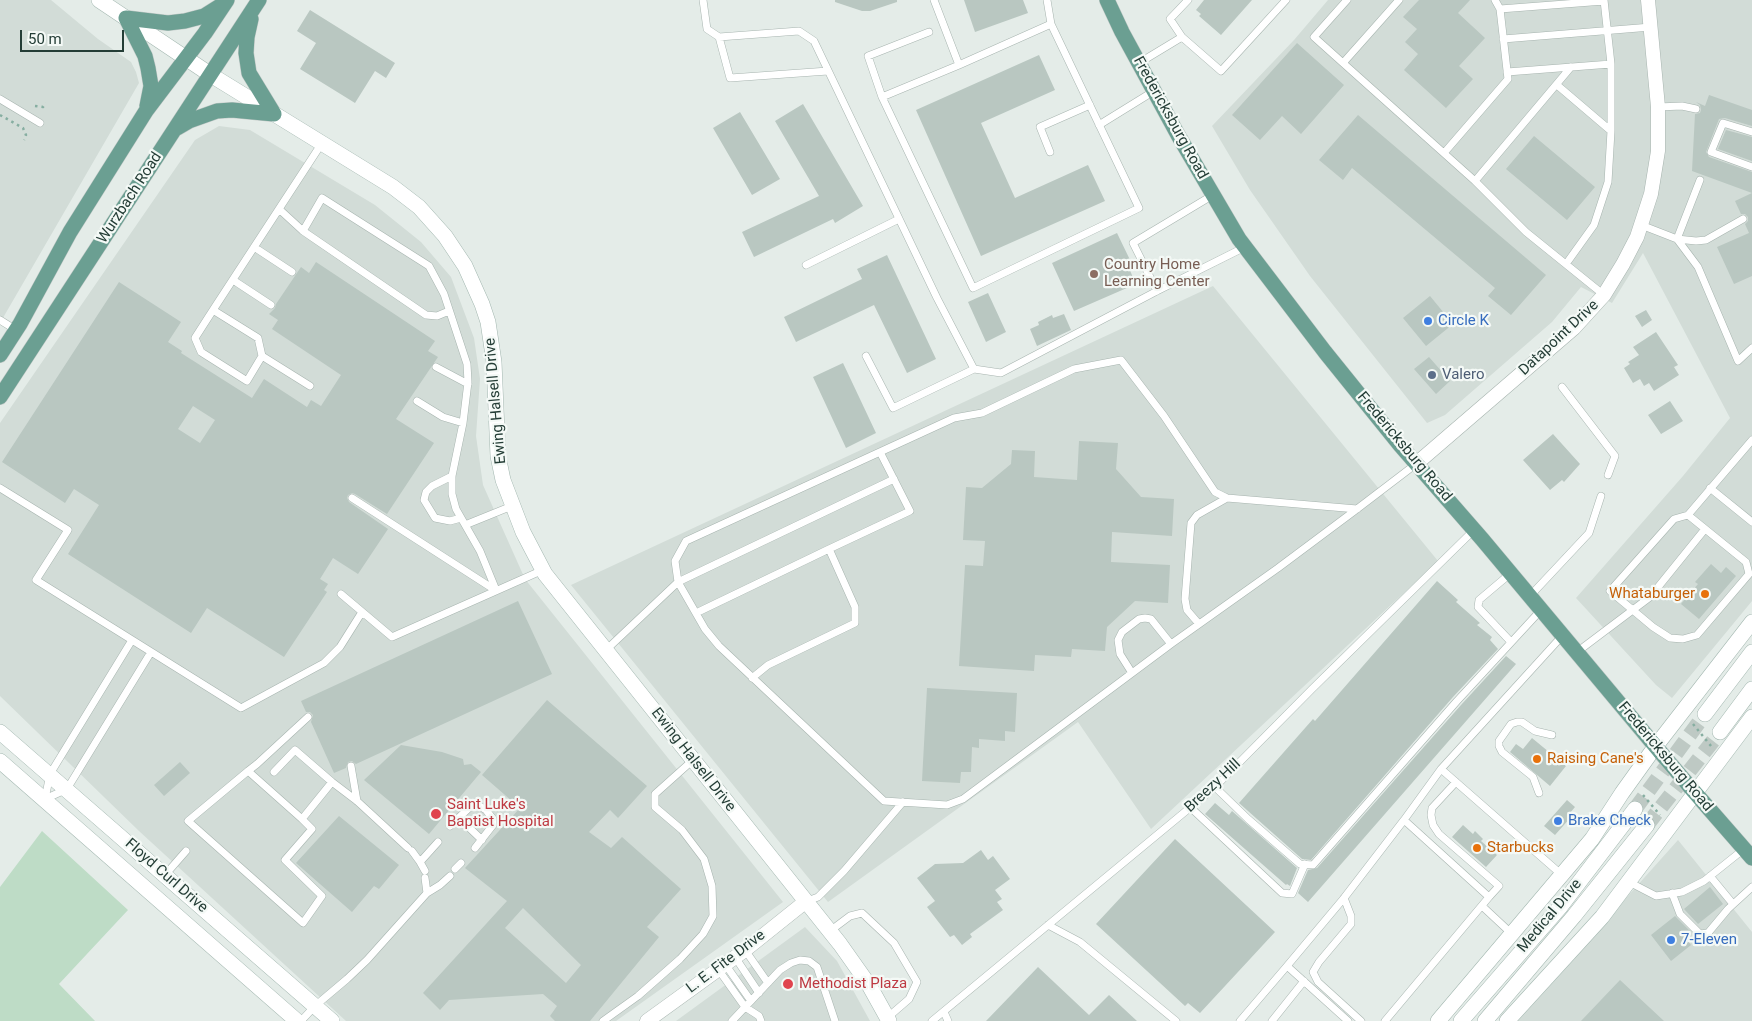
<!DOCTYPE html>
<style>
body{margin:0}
#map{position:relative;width:1752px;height:1021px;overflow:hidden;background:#e4ece8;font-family:Roboto,sans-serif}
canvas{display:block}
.scale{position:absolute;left:20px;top:30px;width:104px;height:22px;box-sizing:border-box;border:2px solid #243d36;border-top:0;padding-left:6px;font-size:15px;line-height:18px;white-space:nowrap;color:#243d36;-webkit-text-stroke:4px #f4f9f6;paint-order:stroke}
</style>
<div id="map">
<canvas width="1752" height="1021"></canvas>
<div class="scale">50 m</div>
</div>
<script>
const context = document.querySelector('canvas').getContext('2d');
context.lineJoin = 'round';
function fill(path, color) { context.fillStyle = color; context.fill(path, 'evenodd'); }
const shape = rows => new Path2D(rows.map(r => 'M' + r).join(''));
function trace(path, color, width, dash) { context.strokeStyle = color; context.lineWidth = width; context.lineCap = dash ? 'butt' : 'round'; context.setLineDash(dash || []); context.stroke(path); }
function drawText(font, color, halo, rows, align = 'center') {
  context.font = font + ' Roboto,sans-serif'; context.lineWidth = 4.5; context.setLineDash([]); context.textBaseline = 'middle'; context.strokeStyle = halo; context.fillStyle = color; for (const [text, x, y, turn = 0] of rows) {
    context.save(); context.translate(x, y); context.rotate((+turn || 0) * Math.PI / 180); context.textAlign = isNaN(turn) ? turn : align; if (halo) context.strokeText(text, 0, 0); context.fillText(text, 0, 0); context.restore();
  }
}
fill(shape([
 [0,0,51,0,98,39,131,62,136,72,139,83,0,323],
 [1328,0,1752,0,1752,601,1672,698,1656,685,1576,598,1683,476,1730,418,1643,253,1612,303,1581,287,1552,322,1445,415,1427,423,1310,276,1250,190,1212,126,1294,40],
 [219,126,250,130,375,205,421,242,451,277,474,338,480,379,476,436,483,485,525,579,783,902,616,1021,346,1021,139,831,0,696,0,423,195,140],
 [1213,286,1438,561,1151,829,1078,722,828,902,571,585],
 [1678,840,1752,932,1752,1021,1516,1021],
 [805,927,837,961,870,1021,676,1021]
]), '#d2dcd7');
fill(shape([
 [42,831,128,910,59,984,95,1021,0,1021,0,887]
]), '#bedcc6');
fill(shape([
 [835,0,897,0,897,2,870,11,862,11,835,2],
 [964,0,1023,0,1028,13,975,32],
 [1204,0,1252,0,1221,35,1199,16,1201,14,1196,10],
 [1419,0,1470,0,1458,13,1485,38,1459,66,1473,79,1446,108,1404,70,1418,54,1405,42,1417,29,1403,17],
 [310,10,395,63,386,78,375,71,355,103,300,69,316,43,297,31],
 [1297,43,1344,85,1301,134,1282,116,1260,140,1232,115],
 [1039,55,1055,90,981,123,1015,198,1088,165,1105,201,981,256,916,110],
 [1709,95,1752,110,1752,126,1725,118,1719,119,1706,152,1709,157,1752,172,1752,193,1692,171,1695,114,1700,113,1701,110,1700,105,1696,102,1705,106],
 [803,104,863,206,835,223,833,219,754,257,742,232,819,196,775,121],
 [740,112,780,179,752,195,713,128],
 [1358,115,1546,275,1511,315,1488,296,1495,288,1352,168,1343,180,1319,160],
 [1726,130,1752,137,1752,161,1718,149],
 [1534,136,1595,187,1567,220,1506,169],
 [1752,193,1752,276,1734,284,1717,247,1749,233,1745,224,1748,221,1748,217,1745,214,1741,214,1735,201],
 [1117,233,1131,262,1127,264,1136,284,1074,311,1052,263],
 [887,255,936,359,907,373,874,305,796,342,784,317,862,279,857,269],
 [316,262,435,341,428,351,438,357,396,419,434,443,387,514,355,494,352,493,348,495,347,498,349,502,388,529,358,574,333,558,320,579,328,584,324,590,327,592,284,657,207,608,191,633,68,554,99,505,74,489,65,503,2,462,119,282,181,322,168,342,182,351,181,353,252,398,264,379,307,407,311,400,321,406,341,375,272,329,278,320,269,314,275,308,276,304,301,267,309,273],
 [193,406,215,420,200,443,178,429],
 [988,293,1006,332,986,342,968,302],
 [1430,296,1453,324,1426,346,1403,318],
 [1646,310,1652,320,1642,327,1635,316],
 [1064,314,1071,330,1037,346,1030,329,1039,325,1038,322,1052,315,1053,318],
 [1656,332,1678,365,1674,367,1679,375,1654,391,1649,383,1644,386,1640,379,1633,383,1624,368,1630,364,1628,362,1639,355,1633,347],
 [1429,357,1450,381,1436,394,1414,369],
 [843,363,876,433,846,448,813,377],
 [1670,401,1683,421,1661,434,1648,415],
 [1553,434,1580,464,1564,482,1562,480,1550,490,1523,460],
 [1079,441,1118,443,1116,469,1141,497,1174,499,1172,536,1112,532,1111,562,1170,565,1168,603,1135,601,1107,627,1105,651,1072,649,1071,657,1035,655,1034,671,959,666,965,565,983,566,985,541,963,540,966,487,982,488,1011,464,1012,450,1035,451,1034,477,1077,480],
 [1711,564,1721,573,1726,567,1736,576,1699,619,1681,604,1698,584,1695,582],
 [1437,581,1458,600,1456,602,1480,623,1477,625,1492,637,1490,640,1498,649,1453,697,1311,860,1302,859,1239,803,1313,719,1315,721],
 [518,601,552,674,356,764,352,761,348,762,346,768,334,773,311,722,313,715,310,712,306,712,301,701],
 [1506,656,1516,664,1308,902,1298,893,1308,870,1317,868,1461,705],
 [927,688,1017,693,1015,732,1005,731,1005,741,979,739,979,748,972,747,971,772,961,772,960,783,922,781],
 [547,700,647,786,618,818,610,810,589,832,611,848,622,837,681,889,647,927,659,937,590,1021,555,1021,550,1016,557,1006,543,994,449,1000,440,1010,423,993,507,901,465,868,520,808,482,775],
 [523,908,581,965,566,983,505,928],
 [1532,738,1566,766,1550,786,1510,752,1516,744,1523,749],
 [401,745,442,752,463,759,464,765,471,764,481,772,429,834,364,780],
 [180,762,190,773,164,796,154,785],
 [1567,800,1575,807,1570,813,1572,816,1555,835,1544,826],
 [1215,803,1229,815,1232,811,1297,868,1290,886,1287,884,1286,885,1205,814],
 [339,816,399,865,379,889,374,886,352,912,296,863],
 [1463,825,1473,834,1475,831,1483,839,1481,841,1497,855,1486,867,1452,837],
 [1175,839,1275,932,1200,1013,1188,1003,1185,1006,1096,924],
 [981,850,988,860,993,856,1010,879,995,890,1002,899,997,902,1003,910,970,934,972,937,962,945,954,935,950,937,927,907,935,901,917,878,935,864,963,863],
 [1710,887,1723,904,1698,924,1684,909],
 [1675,916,1690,931,1684,936,1691,945,1671,961,1651,935],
 [1038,967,1089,1015,1109,995,1137,1021,986,1021],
 [1620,980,1664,1021,1581,1021]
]), '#b9c7c1');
trace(shape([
 [1635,809,1705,714],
 [1647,825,1720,732]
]), '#bec9c4', 15, [15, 8]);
const lane = shape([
 [703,0,707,29,719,37,799,31,814,41,937,298,974,369,1001,373,1157,291,1245,247],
 [934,0,959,65,1051,24,1139,208,973,288,882,97,959,65],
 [1047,0,1051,24],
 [1188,0,1170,19,1182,37,1221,71,1286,0],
 [1399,0,1343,63,1475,181,1571,67],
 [1500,9,1604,1],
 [719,37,730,78,828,71],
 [1503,39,1651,27],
 [1139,63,1182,37],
 [1343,63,1314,37,1347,0],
 [1507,72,1611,64,1604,0],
 [1557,85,1611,131,1611,64],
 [882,97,868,56,929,32],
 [0,99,40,123],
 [1658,107,1682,106,1696,109],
 [1099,125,1154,91],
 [1752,132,1723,123,1711,152,1752,167],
 [1050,152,1040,127,1090,105],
 [1444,153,1508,79,1500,9,1495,0],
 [1700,180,1677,239,1696,241,1706,240,1743,219],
 [1475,181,1526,232,1604,295],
 [279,209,303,231,322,198,429,266,444,294,467,364,468,382,463,423,452,476,452,494,456,509,480,551,496,590],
 [1641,225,1677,239,1698,267,1738,361,1752,348],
 [303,231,426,315,437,316,449,311],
 [254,247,292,272],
 [1566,264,1594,225,1608,182,1611,131],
 [806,265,899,219],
 [233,280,271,305],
 [1157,291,1133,243,1213,195],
 [213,310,258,338,262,356,247,381,201,352,195,338,213,310,322,143],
 [0,320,16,330],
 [262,356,310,386],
 [866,356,893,408,974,369],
 [436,367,468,384],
 [1562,387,1615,456,1608,475],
 [417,401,443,417,463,423],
 [452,476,432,486,426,492,424,500,435,518,450,521,461,518],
 [0,488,68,530,36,580,241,708,324,663,340,647,362,612],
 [1710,488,1752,522],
 [352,498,495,590],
 [1357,509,1227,498,1215,492,1164,416,1121,360,1074,369,982,413,954,418,686,541,675,561,678,582,705,629,719,646,884,801,947,805,963,799,1171,644,1278,568,1357,509,1416,464],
 [1688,515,1746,562,1749,574,1697,635,1683,639,1670,638,1653,627,1610,591,1674,519,1688,515,1752,440],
 [465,525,512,506],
 [829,549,910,511,880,452],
 [1511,573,1479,600,1478,607,1511,642],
 [341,594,392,637,543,570],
 [1530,596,1589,533,1601,496],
 [696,613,829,549,855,607,855,623,768,665,752,678],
 [1199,624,1187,610,1185,599,1191,523,1197,515,1227,498],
 [606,650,678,582,894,479],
 [1577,652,1650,597,1705,529],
 [1132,673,1120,654,1118,640,1122,632,1139,619,1145,618,1151,619,1171,644],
 [351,766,357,801],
 [1441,769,1562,875],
 [248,771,257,764,308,717],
 [274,772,295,750,332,782,357,801,408,848],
 [1456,782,1432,808,1431,815,1433,825,1439,834,1499,886,1489,897],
 [1215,787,1248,819,1300,864,1313,865,1457,701,1541,610],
 [1539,793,1533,777,1502,752,1499,746,1499,741,1511,724,1517,722,1522,722,1535,731,1552,735],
 [45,799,67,789,151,652],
 [45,799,50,774,132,640],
 [1191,808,1282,893,1292,894,1305,864],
 [459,818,482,840],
 [302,819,312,829,285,860,322,896,303,923,188,821,248,771,302,819,332,782],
 [1404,820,1441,769,1563,635],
 [450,826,470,807,478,805,486,810,493,819,493,825,475,848],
 [412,851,420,862,425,871],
 [420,862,438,842],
 [455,869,461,863],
 [165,875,186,851],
 [1710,876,1733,904],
 [1629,882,1656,896,1682,892,1704,881,1744,849],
 [427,893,440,885,450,876],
 [1672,893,1680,914,1700,934,1708,933,1728,909,1752,887],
 [1344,898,1351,916,1351,924,1319,962,1313,972,1318,982,1361,1021],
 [805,902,818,897,844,871,903,802],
 [1482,906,1512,934],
 [1048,925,1080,942,1176,1021],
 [830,931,850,916,862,913,894,943,917,982,909,999,887,1018],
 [745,950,768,983],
 [735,957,759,993],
 [725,964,751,1001],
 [718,969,745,1007,759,1016,761,1021],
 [944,1012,948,1021],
 [301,1021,315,1006,347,979,367,960,427,893,425,878],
 [603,1021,638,996,680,959,703,934,713,916,712,886,704,859,682,830,655,807,655,794,693,760],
 [732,1021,780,970,791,963,800,960,809,961,817,967,835,1021],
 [932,1021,1215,787,1312,689,1474,530],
 [1240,1021,1287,966],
 [1272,1021,1304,981],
 [1348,1021,1287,966,1344,898,1404,820,1489,897,1385,1021]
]);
const street = shape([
 [1416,464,1574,328,1604,295,1623,264,1637,237,1651,194,1658,151,1658,107,1648,0],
 [647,1021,745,950,805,902]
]);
const secondary = shape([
 [99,0,211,75,393,187,419,207,445,236,465,266,482,304,488,322,494,362,498,456,503,480,523,532,545,574,840,944,869,985,889,1021],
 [1705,714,1752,652],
 [0,732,332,1021],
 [1720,732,1752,689],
 [0,761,297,1021],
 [1438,1021,1592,839,1622,793,1655,747,1752,622],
 [1461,1021,1561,906,1635,809],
 [1485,1021,1574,916,1647,825],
 [1507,1021,1602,917,1752,717]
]);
const primary = shape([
 [1107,0,1122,32,1178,135,1239,239,1325,352,1400,445,1482,539,1661,753],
 [126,18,168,23,185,21,204,16,220,6],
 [126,18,145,56,148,68,151,86,147,106],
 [251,19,247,37,246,53,249,73,274,114],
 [177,128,189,121,217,111,232,110,274,114],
 [0,355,20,324,70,232,146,111,205,33,227,0],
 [0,397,259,0],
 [1690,787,1752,858]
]);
trace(lane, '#a7b4af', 8);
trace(street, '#a7b4af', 15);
trace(secondary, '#a3b7b0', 16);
trace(primary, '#c2c9c7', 16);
trace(shape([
 [35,106,43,107,46,103],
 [0,115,23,128,26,135,24,140],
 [1693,724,1711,746],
 [1643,795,1660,815]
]), '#86aea1', 2.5, [2.5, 4]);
trace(lane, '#fff', 7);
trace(street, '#fff', 14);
trace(secondary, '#fff', 15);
trace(primary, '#6b9f92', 15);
const primaryBridge = shape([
 [1661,753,1690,787]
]);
trace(primaryBridge, '#c2c9c7', 16, []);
trace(primaryBridge, '#6b9f92', 15);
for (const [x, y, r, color] of [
 [1094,274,5,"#8d6e63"],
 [1428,321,5,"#3f7fe0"],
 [1432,375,5,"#5c6f8a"],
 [1705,594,5,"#e8710a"],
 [1537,759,5,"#e8710a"],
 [436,814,6,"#e0444e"],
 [1558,821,5,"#3f7fe0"],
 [1477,848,5,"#e8710a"],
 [1671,940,5,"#3f7fe0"],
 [788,984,6,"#e0444e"]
]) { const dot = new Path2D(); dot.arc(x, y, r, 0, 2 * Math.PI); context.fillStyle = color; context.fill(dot); trace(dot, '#f4f9f6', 2); }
drawText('15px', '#243d36', '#f4f9f6', [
 ["Fredericksburg Road",1170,118,61],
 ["Wurzbach Road",130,198,-57],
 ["Datapoint Drive",1559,338,-43],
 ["Ewing Halsell Drive",496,401,-95],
 ["Fredericksburg Road",1404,447,50],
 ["Fredericksburg Road",1665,757,50],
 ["Ewing Halsell Drive",693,760,52],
 ["Breezy Hill",1213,786,-43],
 ["Floyd Curl Drive",166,876,41],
 ["Medical Drive",1550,916,-50],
 ["L. E. Fite Drive",726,962,-37]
]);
drawText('15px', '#785e54', '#f4f9f6', [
 ["Country Home",1104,265],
 ["Learning Center",1104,282]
], 'left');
drawText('15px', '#366cbe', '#f4f9f6', [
 ["Circle K",1438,321],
 ["Brake Check",1568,821],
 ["7-Eleven",1681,940]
], 'left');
drawText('15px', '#4e5e75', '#f4f9f6', [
 ["Valero",1442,375]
], 'left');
drawText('15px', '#c56008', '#f4f9f6', [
 ["Whataburger",1695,594,"right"],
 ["Raising Cane's",1547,759],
 ["Starbucks",1487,848]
], 'left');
drawText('15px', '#be3a42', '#f4f9f6', [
 ["Saint Luke's",447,805],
 ["Baptist Hospital",447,822],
 ["Methodist Plaza",799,984]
], 'left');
</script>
